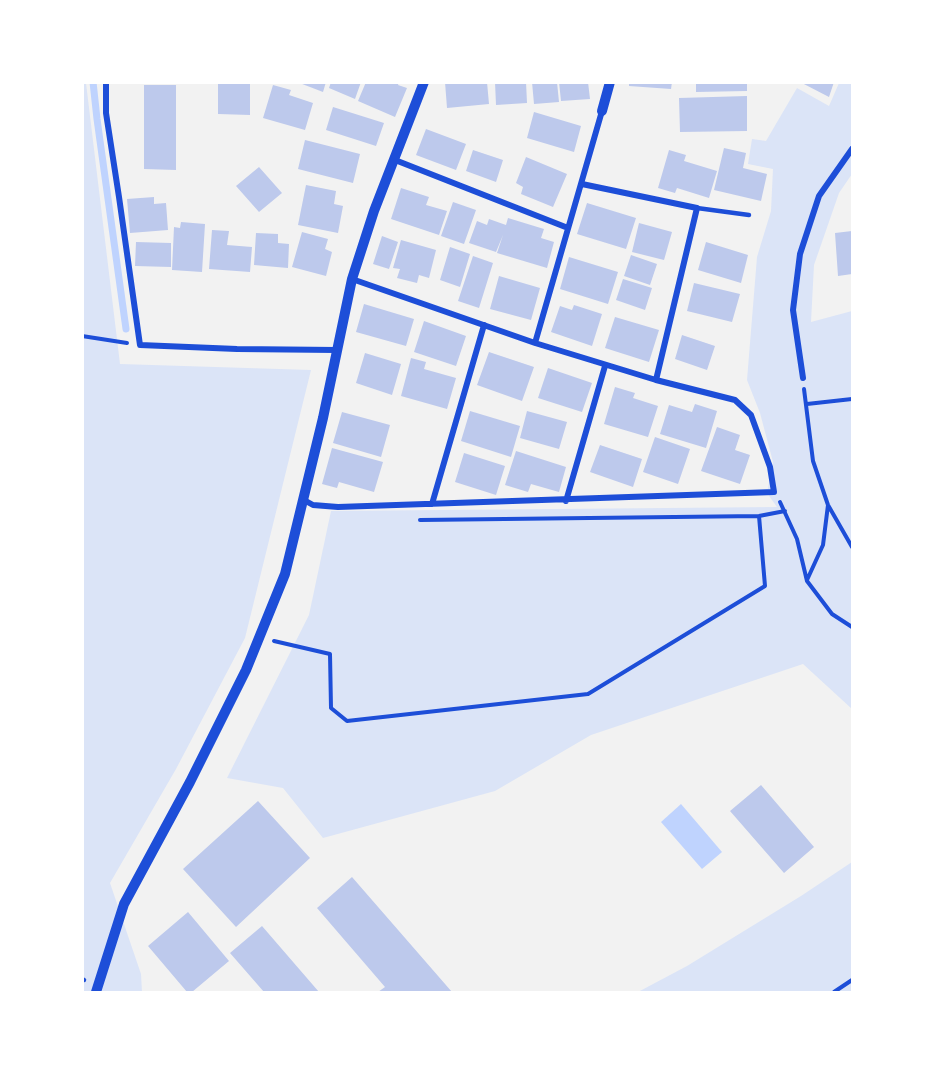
<!DOCTYPE html>
<style>
body{margin:0}
#map{position:relative;width:935px;height:1075px;overflow:hidden;background:#f2f2f2;font-family:Commissioner,sans-serif}
canvas{display:block}
.frame{position:absolute;inset:0;border:84px solid #fff;pointer-events:none}
</style>
<div id="map">
<canvas width="935" height="1075"></canvas>
<div class="frame"></div>
</div>
<script>
const context = document.querySelector('canvas').getContext('2d');
context.lineJoin = 'round';
function fill(path, color) { context.fillStyle = color; context.fill(path, 'evenodd'); }
const shape = rows => new Path2D(rows.map(r => 'M' + r).join(''));
function trace(path, color, width, dash) { context.strokeStyle = color; context.lineWidth = width; context.lineCap = dash ? 'butt' : 'round'; context.setLineDash(dash || []); context.stroke(path); }
fill(shape([
 [82,83,86,83,120,364,311,370,245,638,176,769,110,883,141,974,142,992,83,992],
 [839,83,852,83,852,174,839,193,814,265,811,322,852,311,852,709,803,664,591,735,495,791,323,838,283,788,227,778,309,615,331,511,777,507,767,493,773,462,760,413,747,380,757,257,771,211,773,169,748,164,752,139,766,141,797,88,829,106],
 [852,862,852,992,638,992,687,966,801,896]
]), '#dbe4f7');
fill(shape([
 [681,804,722,852,702,869,661,822]
]), '#bfd3fe');
trace(shape([
 [93,82,97,119,126,329]
]), '#bfd3fe', 7);
fill(shape([
 [218,82,250,82,250,115,218,114],
 [297,82,326,82,323,92],
 [331,82,361,82,355,99,329,88],
 [366,82,399,82,398,85,407,88,395,117,358,101],
 [445,82,487,82,489,104,447,108],
 [495,82,526,82,527,103,496,105],
 [532,82,557,82,559,102,534,104],
 [559,82,588,82,590,99,561,101],
 [629,82,672,82,671,89,629,86],
 [696,82,747,82,747,91,696,92],
 [800,82,834,82,829,97],
 [144,85,176,85,176,170,144,169],
 [273,85,291,90,289,95,313,103,305,130,263,118],
 [747,96,747,131,680,132,679,98],
 [333,107,384,123,376,146,326,130],
 [534,112,581,126,574,152,527,138],
 [426,129,466,144,456,170,416,155],
 [305,140,360,154,353,183,298,169],
 [724,148,746,153,743,168,767,174,761,201,714,190],
 [473,150,503,160,496,182,466,171],
 [669,150,686,155,684,161,717,171,709,198,677,188,675,193,658,188],
 [526,157,567,174,553,207,521,194,523,187,516,183],
 [259,167,282,193,259,212,236,186],
 [306,185,336,191,334,204,343,206,338,233,298,225],
 [401,188,429,197,426,205,447,211,439,235,391,219],
 [154,197,154,204,166,203,168,230,130,233,127,199],
 [453,202,476,210,464,244,441,236],
 [587,203,636,218,626,249,577,234],
 [508,218,544,229,541,238,554,242,547,268,497,253,503,235,496,252,469,243,477,221,487,225,489,219,506,225],
 [181,222,205,224,202,272,172,270,174,227,180,228],
 [639,223,672,232,664,260,632,252],
 [212,230,229,231,227,245,252,247,250,272,209,269],
 [852,231,852,274,838,276,835,233],
 [302,232,328,239,325,249,332,252,326,276,292,267],
 [256,233,278,234,278,243,289,244,288,268,254,265],
 [382,236,398,242,389,269,373,264],
 [401,240,436,250,429,278,419,275,417,283,397,278,400,269,393,268],
 [136,242,171,243,171,267,135,266],
 [706,242,748,255,741,283,698,270],
 [450,247,470,254,460,287,440,280],
 [631,255,657,264,650,285,624,276],
 [473,256,493,263,479,308,458,301],
 [569,257,618,272,608,304,560,289],
 [499,276,540,288,531,320,490,309],
 [623,279,652,288,645,310,616,300],
 [694,283,740,294,732,322,687,311],
 [364,304,414,319,406,346,356,332],
 [574,305,602,314,592,346,551,332,560,306,572,310],
 [615,317,659,330,649,362,605,348],
 [424,321,466,336,456,366,414,352],
 [682,335,715,346,707,370,675,359],
 [489,352,534,367,522,401,477,385],
 [365,353,401,364,392,395,356,383],
 [411,358,426,362,424,369,456,378,447,409,401,396],
 [548,368,592,383,582,412,538,398],
 [615,387,635,393,633,398,658,406,648,437,604,424],
 [695,404,717,411,706,448,660,434,669,405,692,412],
 [470,411,520,426,511,457,461,441],
 [527,411,567,422,559,449,520,438],
 [342,412,390,425,381,457,333,443],
 [717,427,740,435,735,450,750,455,740,484,701,471],
 [655,437,690,449,678,484,643,472],
 [600,445,642,459,633,487,590,472],
 [332,448,383,462,374,492,339,482,337,488,322,484],
 [516,451,566,467,559,492,531,484,528,492,505,485],
 [464,453,505,466,496,495,455,482],
 [761,785,814,847,784,873,730,811],
 [258,801,310,858,236,927,183,869],
 [352,877,452,992,378,992,385,987,317,908],
 [188,912,229,961,192,992,187,992,148,946],
 [262,926,319,992,264,992,230,953]
]), '#bdc9ec');
trace(shape([
 [82,336,127,343],
 [804,389,813,461,828,505,852,547],
 [807,404,852,399],
 [780,502,797,539,807,581,832,614,852,627],
 [420,520,759,516,785,511],
 [807,580,823,545,828,505],
 [274,641,330,654,331,708,347,721,588,694,765,586,759,516],
 [834,992,852,980]
]), '#1d4ed8', 4);
trace(shape([
 [697,208,749,215],
 [82,979,84,980]
]), '#1d4ed8', 4.5);
trace(shape([
 [106,82,106,113,119,197,140,345,237,349,336,350],
 [395,160,568,228],
 [582,184,697,208,656,380],
 [352,279,535,343,602,111],
 [803,378,793,310,800,254,819,196,852,149],
 [304,500,313,505,338,507,774,492,770,467,751,415,735,400,656,380,535,343],
 [566,501,605,366],
 [432,504,484,325]
]), '#1d4ed8', 6);
trace(shape([
 [602,111,610,82],
 [96,992,124,904,190,782,246,670,285,574,323,418,352,279,374,211,424,82]
]), '#1d4ed8', 10);
</script>
